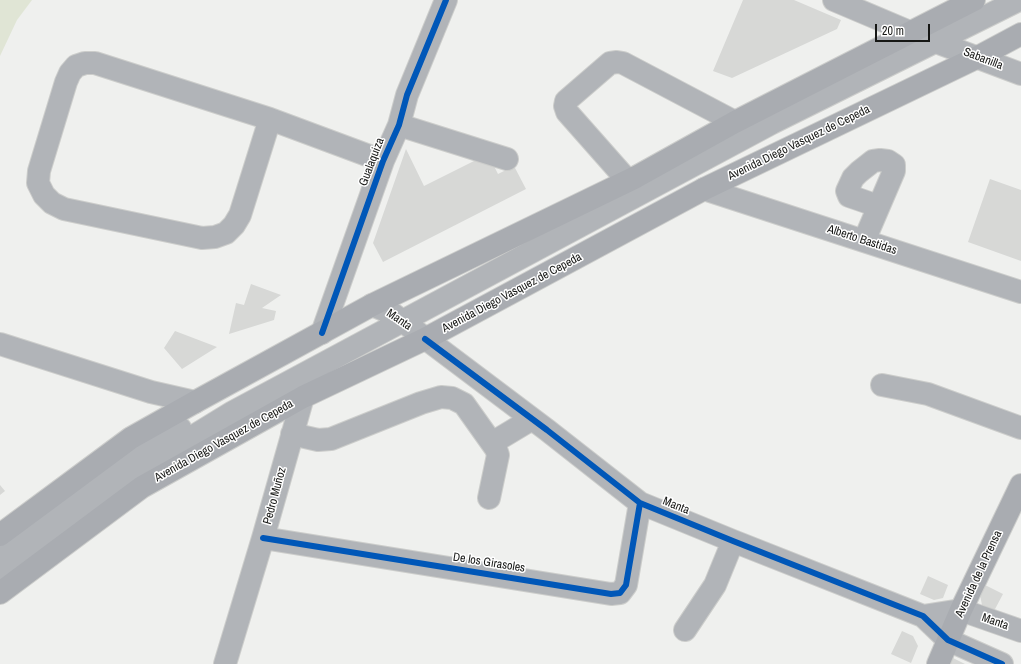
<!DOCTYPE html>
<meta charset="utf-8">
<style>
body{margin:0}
#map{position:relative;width:1021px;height:664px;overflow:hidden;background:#eff0ee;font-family:"Archivo Narrow",sans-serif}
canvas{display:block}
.scale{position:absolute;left:875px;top:24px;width:55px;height:18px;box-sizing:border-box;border:2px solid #161715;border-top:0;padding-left:5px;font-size:12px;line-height:14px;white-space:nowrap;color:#161715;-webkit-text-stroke:3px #fff;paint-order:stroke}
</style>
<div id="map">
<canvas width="1021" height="664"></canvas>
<div class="scale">20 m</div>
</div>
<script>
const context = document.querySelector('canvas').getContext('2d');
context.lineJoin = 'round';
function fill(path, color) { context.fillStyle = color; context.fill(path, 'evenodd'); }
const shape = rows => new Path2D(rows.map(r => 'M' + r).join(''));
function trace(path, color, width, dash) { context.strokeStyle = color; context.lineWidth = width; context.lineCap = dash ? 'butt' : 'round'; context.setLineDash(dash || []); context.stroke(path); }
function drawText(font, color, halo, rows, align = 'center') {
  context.font = font + ' "Archivo Narrow",sans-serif'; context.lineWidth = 3; context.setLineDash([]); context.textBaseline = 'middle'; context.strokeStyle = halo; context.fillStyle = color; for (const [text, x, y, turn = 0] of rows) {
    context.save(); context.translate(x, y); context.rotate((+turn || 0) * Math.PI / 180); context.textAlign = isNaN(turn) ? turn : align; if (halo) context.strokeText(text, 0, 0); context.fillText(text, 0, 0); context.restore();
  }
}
fill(shape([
 [0,0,32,0,17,20,0,56]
]), '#e0e5d5');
fill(shape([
 [743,0,794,0,841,20,837,29,732,78,713,71],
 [406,149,424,186,488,154,498,174,514,166,526,189,383,262,373,243],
 [990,179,1021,190,1021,261,968,242],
 [251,284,281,295,262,308,276,311,274,320,229,334,236,303,244,305],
 [175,331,217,347,182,369,164,348],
 [0,485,5,491,0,495],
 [928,576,948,585,943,598,934,600,920,594],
 [985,585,1003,594,994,611,982,605,980,595],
 [902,631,913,636,918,646,911,663,891,654],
 [953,658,965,664,946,664,947,660]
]), '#d7d8d6');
const minor = shape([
 [834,0,912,33,1021,74],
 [270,119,240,215,234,225,226,233,215,237,202,238,64,209,52,203,44,195,38,183,39,171,66,82,70,73,76,66,85,63,95,63,270,119,383,161],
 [399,125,507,159],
 [628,181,567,112,565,106,566,101,610,63,617,62,623,63,735,122],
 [704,189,1021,292],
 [864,241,894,171,894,165,888,161,880,160,873,161,859,172,853,178,847,191,849,196,878,206],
 [372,305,393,314,547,430,640,503,733,541,923,616,948,640,1002,664],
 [322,333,383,161,399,125,407,95,446,0],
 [0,344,151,392,195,402],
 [882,385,928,394,1021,428],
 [292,434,318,440,331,439,421,403,441,397,452,398,464,404,496,449,498,455,489,498],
 [492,443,532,419],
 [263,538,611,594,620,593,626,585,640,503],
 [0,551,25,531,134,454,180,428],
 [0,571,35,542,140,469,233,412,772,123,1019,0],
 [923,616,961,610,1021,631],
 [685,630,715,585,733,541],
 [225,664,263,538,303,397]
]);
const major = shape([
 [0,535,131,438,195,402,372,305,636,177,735,122,974,0],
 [0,593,142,487,303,397,425,339,704,189,978,57,1021,34],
 [938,664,961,610,1021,485]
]);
trace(minor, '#cccdcb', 24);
trace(major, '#cccdcb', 24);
trace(minor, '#b1b4b8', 22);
trace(major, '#a9acb1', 22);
trace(shape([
 [322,333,383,161,399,125,407,95,446,0],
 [425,339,547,430,640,503,733,541,923,616,948,640,1002,664],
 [263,538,611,594,620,593,626,585,640,503]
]), '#0057b8', 6);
drawText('12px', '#161715', '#fff', [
 ["Sabanilla",983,59,21],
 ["Avenida Diego Vasquez de Cepeda",799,143,-26],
 ["Gualaquiza",372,162,-69],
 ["Alberto Bastidas",862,240,18],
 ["Avenida Diego Vasquez de Cepeda",512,293,-28],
 ["Manta",399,320,34],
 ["Avenida Diego Vasquez de Cepeda",224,441,-29],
 ["Pedro Muñoz",275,496,-75],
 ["Manta",676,506,22],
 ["De los Girasoles",489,563,9],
 ["Avenida de la Prensa",979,574,-65],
 ["Manta",995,622,19]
]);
</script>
